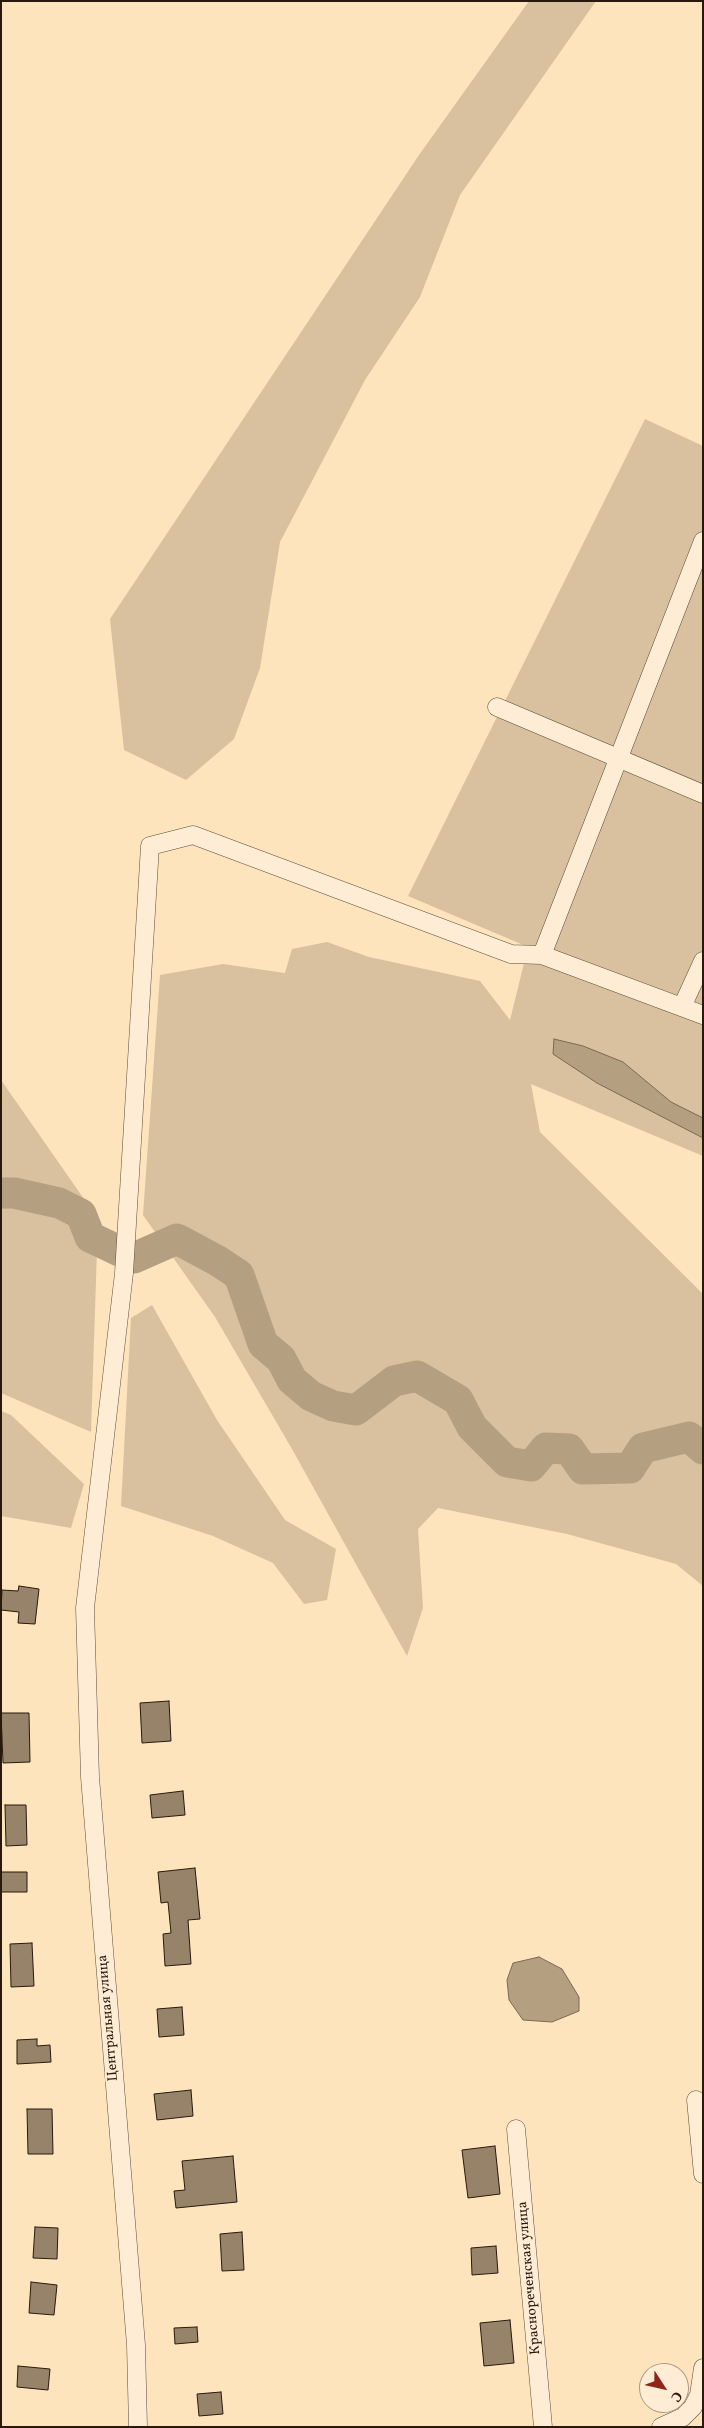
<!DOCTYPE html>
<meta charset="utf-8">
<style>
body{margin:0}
#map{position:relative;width:704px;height:2428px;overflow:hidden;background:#fde4bd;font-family:Vollkorn,serif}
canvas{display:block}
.frame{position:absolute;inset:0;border:2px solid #29190d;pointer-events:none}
.north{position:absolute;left:639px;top:2363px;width:50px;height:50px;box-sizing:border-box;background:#feedd4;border:1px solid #a99884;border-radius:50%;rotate:125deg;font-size:14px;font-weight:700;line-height:20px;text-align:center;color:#29190d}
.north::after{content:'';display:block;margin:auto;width:18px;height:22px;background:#8f2418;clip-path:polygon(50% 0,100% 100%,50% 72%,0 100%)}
</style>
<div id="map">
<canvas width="704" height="2428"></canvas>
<div class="frame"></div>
<div class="north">С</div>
</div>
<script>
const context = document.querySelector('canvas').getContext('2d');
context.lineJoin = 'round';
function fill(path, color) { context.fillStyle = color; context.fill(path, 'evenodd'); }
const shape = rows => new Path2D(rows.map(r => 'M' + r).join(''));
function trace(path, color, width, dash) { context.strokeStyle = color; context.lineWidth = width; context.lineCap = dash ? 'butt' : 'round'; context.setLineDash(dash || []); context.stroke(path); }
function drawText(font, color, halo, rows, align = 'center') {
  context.font = font + ' Vollkorn,serif'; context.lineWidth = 4; context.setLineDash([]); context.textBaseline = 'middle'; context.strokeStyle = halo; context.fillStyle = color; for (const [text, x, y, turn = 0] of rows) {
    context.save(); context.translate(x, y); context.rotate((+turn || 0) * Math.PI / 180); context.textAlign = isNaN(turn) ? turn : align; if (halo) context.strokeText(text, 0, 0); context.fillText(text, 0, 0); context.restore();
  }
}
fill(shape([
 [529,1,596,1,460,195,420,297,365,380,280,542,260,668,234,739,186,780,124,750,110,619,419,155],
 [645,419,703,446,703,1156,531,1084,540,1132,703,1294,703,1586,676,1564,567,1534,438,1508,418,1529,423,1608,407,1656,292,1449,215,1317,143,1215,160,975,223,964,285,973,292,949,327,942,369,957,480,981,510,1020,528,947,408,896],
 [1,1080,98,1219,91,1432,1,1393],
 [152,1305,217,1420,285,1520,336,1549,327,1600,304,1604,273,1563,213,1536,121,1506,131,1318],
 [1,1411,11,1415,84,1484,71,1528,1,1516]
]), '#d9c19f');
const water = shape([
 [554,1039,583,1046,623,1062,671,1102,703,1118,703,1138,597,1083,553,1054,554,1039],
 [539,1957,562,1969,579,1997,579,2011,552,2022,523,2020,509,2000,507,1980,513,1963,539,1957]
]);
fill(water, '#b59f81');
trace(water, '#7d6953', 1);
trace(shape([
 [1,1193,14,1193,59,1203,81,1214,90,1237,134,1258,177,1239,218,1261,239,1275,263,1344,281,1359,292,1380,311,1396,333,1406,356,1410,394,1381,417,1376,458,1400,472,1427,507,1462,531,1466,546,1448,569,1449,583,1469,630,1468,643,1448,689,1437,703,1449]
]), '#b59f81', 31);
const building = shape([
 [19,1586,39,1589,35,1624,18,1623,19,1612,1,1610,2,1590,18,1591,19,1586],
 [169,1701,171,1741,142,1743,140,1703,169,1701],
 [1,1713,29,1713,30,1762,3,1763,1,1713],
 [183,1791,185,1815,152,1818,150,1795,183,1791],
 [5,1805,26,1805,27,1845,6,1846,5,1805],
 [195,1868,200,1919,188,1920,191,1964,165,1966,163,1934,171,1933,168,1902,161,1903,158,1872,195,1868],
 [1,1872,27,1872,27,1892,1,1892,1,1872],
 [32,1943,34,1986,11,1987,10,1944,32,1943],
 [182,2007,184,2035,159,2037,157,2009,182,2007],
 [37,2039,37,2046,50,2045,51,2062,17,2064,17,2040,37,2039],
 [191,2090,193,2116,157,2120,154,2094,191,2090],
 [27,2109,52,2109,53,2154,28,2154,27,2109],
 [495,2146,500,2194,468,2198,462,2150,495,2146],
 [233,2156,237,2202,176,2208,174,2191,185,2190,182,2161,233,2156],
 [35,2227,58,2228,57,2259,33,2258,35,2227],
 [242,2232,244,2270,222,2271,220,2234,242,2232],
 [496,2246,498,2273,472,2275,471,2248,496,2246],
 [31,2282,57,2285,54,2315,29,2313,31,2282],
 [510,2320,514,2363,484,2366,480,2323,510,2320],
 [197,2327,198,2342,175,2344,174,2328,197,2327],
 [18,2366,50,2369,48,2390,17,2387,18,2366],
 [221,2392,223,2414,199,2416,197,2394,221,2392]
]);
fill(building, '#978369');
trace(building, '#29190d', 1);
const minor = shape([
 [497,707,703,794],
 [542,955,703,541],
 [682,1007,703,961],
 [696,2100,703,2174],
 [516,2129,543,2427],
 [138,2427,136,2345,90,1777,85,1608,124,1273,150,846,193,835,511,954,542,955,703,1015],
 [661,2427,683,2417,693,2407,699,2395,703,2368]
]);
trace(minor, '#5e4c39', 19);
trace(minor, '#feedd4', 18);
drawText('14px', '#29190d', '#feedd4', [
 ["Центральная улица",109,2018,-95],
 ["Краснореченская улица",530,2278,-95]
]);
</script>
